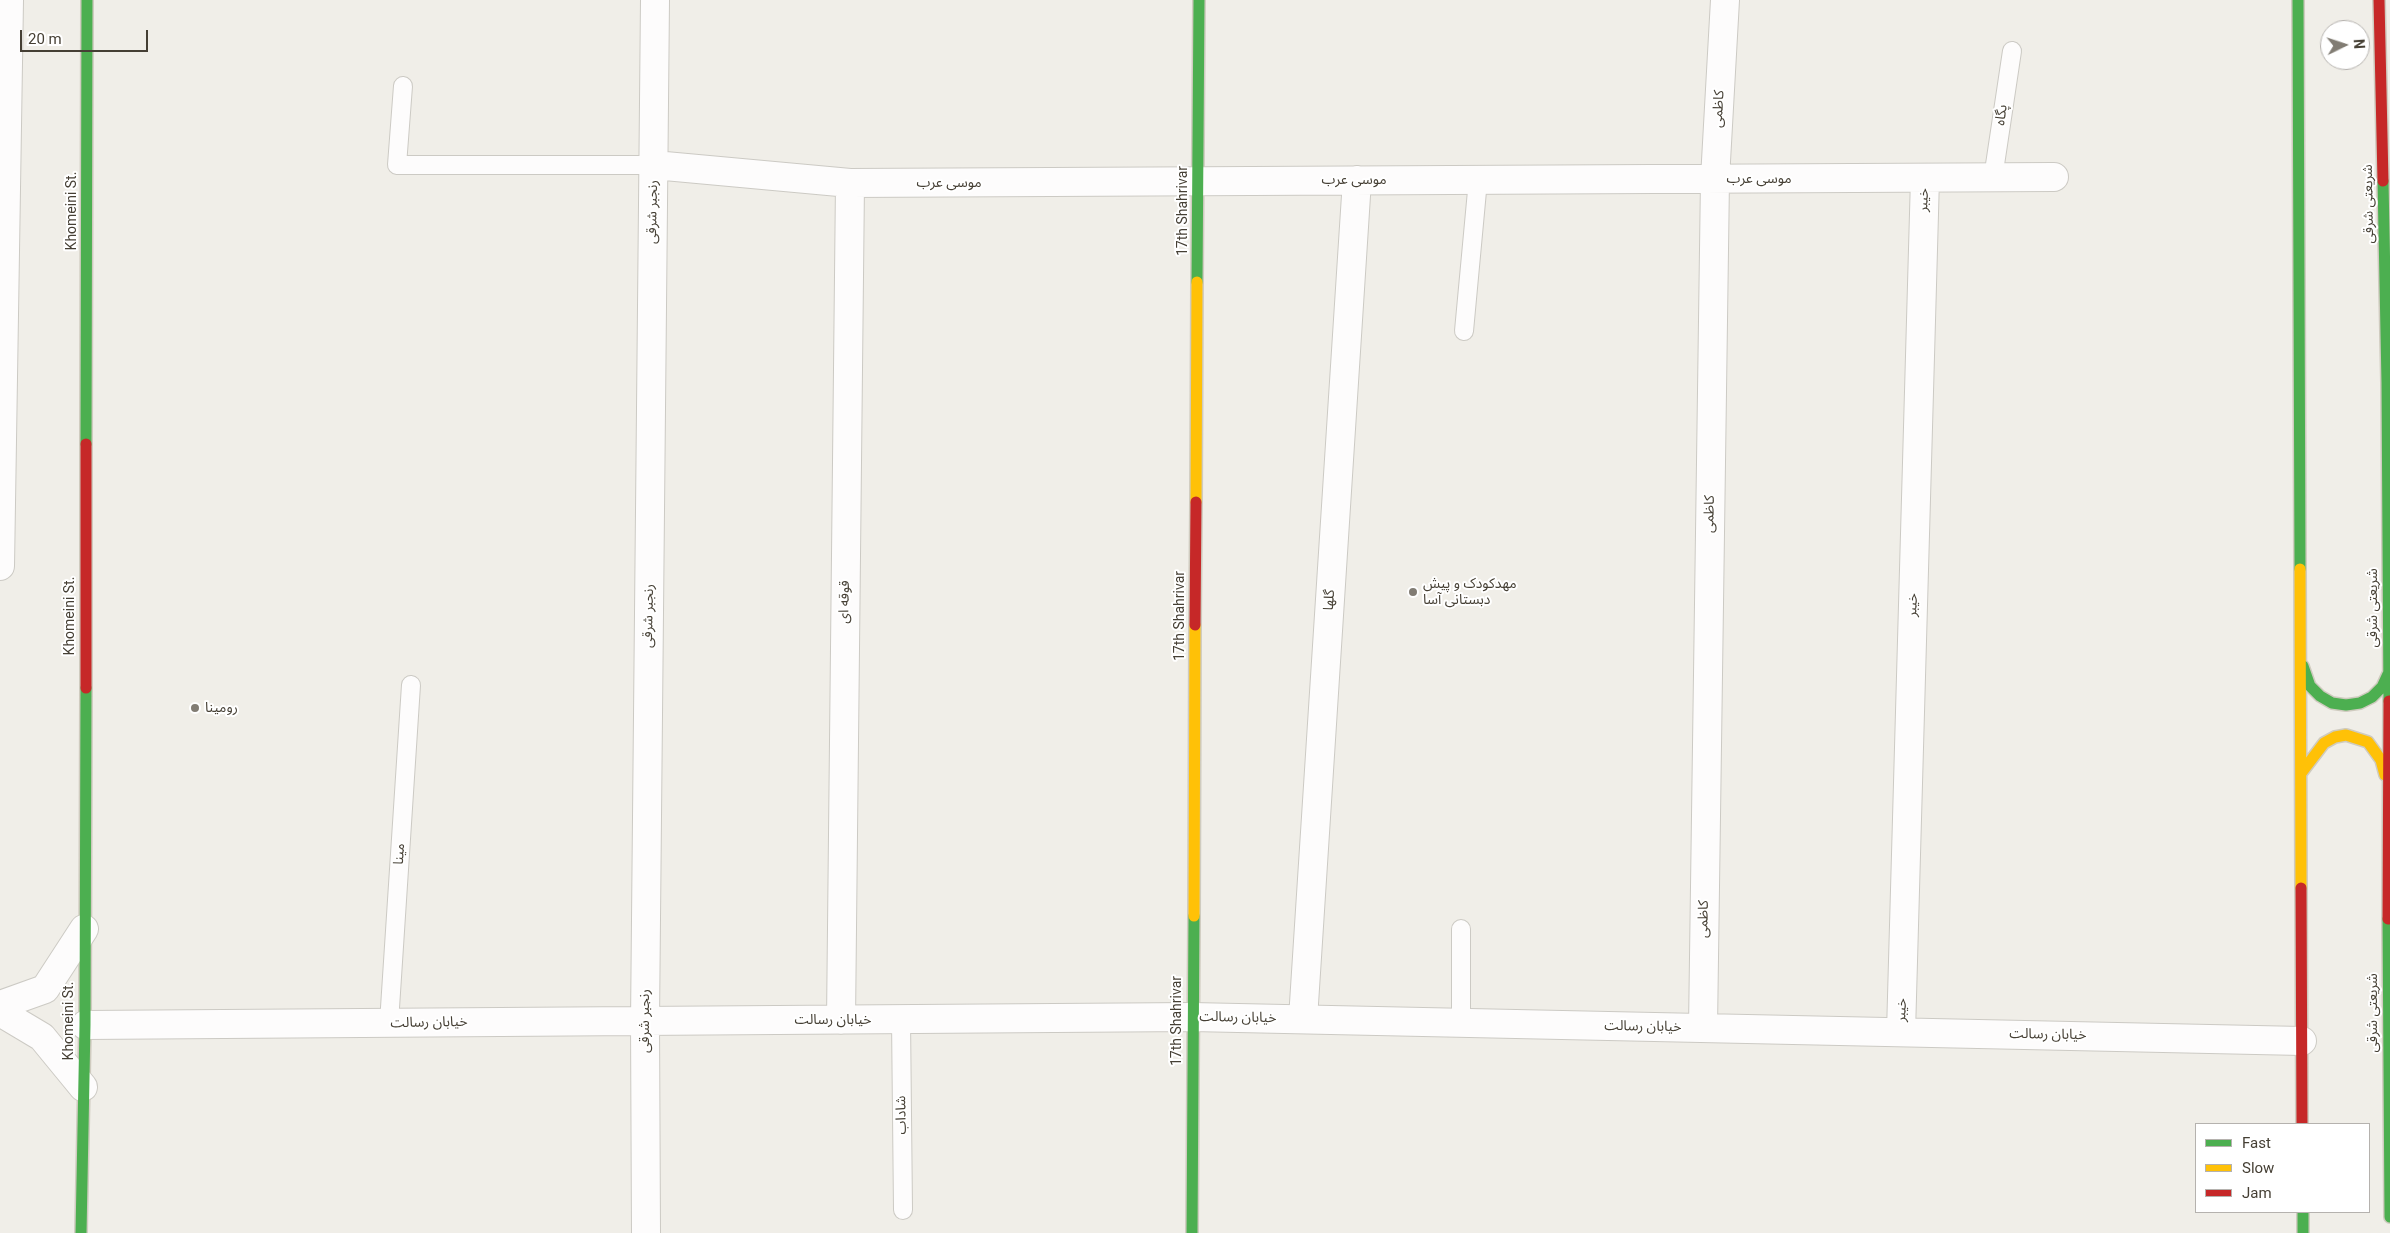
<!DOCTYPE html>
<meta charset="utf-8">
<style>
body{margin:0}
#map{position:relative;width:2390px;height:1233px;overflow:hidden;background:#f0eee8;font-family:Roboto,sans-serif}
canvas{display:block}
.legend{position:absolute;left:2195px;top:1123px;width:175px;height:90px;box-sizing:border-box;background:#fff;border:1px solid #b5b2ae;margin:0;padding:6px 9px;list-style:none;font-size:15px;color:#453f34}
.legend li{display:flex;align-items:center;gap:10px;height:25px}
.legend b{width:25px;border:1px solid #b5b2ae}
.north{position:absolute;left:2320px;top:20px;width:50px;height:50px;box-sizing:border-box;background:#fff;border:1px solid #b5b2ae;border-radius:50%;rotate:86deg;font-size:14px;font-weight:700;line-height:20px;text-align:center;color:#453f34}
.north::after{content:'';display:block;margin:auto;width:18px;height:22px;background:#817c73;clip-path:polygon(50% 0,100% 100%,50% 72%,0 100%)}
.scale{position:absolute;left:20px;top:30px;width:128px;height:22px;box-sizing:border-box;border:2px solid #453f34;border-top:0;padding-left:6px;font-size:15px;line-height:18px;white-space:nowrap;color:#453f34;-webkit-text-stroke:4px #fff;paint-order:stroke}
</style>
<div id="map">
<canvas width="2390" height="1233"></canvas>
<ul class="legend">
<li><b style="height:6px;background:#4caf50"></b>Fast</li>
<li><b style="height:6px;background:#ffc107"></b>Slow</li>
<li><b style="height:6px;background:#c62828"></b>Jam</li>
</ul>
<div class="north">N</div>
<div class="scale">20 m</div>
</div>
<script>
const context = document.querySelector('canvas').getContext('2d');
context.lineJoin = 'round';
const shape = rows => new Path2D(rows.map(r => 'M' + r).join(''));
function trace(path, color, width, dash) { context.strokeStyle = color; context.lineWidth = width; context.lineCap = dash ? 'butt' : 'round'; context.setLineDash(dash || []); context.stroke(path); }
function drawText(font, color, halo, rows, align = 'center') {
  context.font = font + ' Roboto,"Noto Sans Arabic",sans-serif'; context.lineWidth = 4; context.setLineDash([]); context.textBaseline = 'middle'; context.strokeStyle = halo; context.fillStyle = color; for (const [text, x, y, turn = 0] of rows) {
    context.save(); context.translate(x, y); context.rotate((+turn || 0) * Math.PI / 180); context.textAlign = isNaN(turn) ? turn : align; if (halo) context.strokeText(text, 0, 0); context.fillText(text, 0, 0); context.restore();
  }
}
const lane = shape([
 [403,86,397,165,654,165],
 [1993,178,2012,51],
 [1464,331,1478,180],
 [1461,929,1461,1023],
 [901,1019,903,1210],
 [389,1023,411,685]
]);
const street = shape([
 [654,165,850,183,2054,177],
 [0,566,9,0],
 [0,1005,45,989,84,929],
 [0,1012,42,1037,83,1087],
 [1303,1019,1357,180],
 [841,1020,850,183],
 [85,1025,1192,1017,2302,1041],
 [1703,1028,1715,179,1725,0],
 [1901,1032,1925,178],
 [646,1233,645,1021,655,0]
]);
const fast = shape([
 [2298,0,2300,569],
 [2383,181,2387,383,2389,701],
 [1197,282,1199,0],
 [86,444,87,0],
 [2303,666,2310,686,2320,696,2332,703,2346,705,2360,703,2372,697,2382,687,2388,674],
 [2388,919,2390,1217],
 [2303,1212,2303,1233],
 [81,1233,85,1025,86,688],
 [1192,1233,1194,916]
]);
const slow = shape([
 [1196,502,1197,282],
 [2300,569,2301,888],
 [2302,772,2324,743,2335,737,2346,735,2368,742,2381,760,2385,775],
 [1194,916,1195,625]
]);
const jam = shape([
 [2379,0,2383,181],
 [1195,625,1196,502],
 [86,688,86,444],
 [2301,888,2302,1124],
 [2388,919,2389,701]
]);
trace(lane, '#cccac4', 20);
trace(street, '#cccac4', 30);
trace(fast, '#cfcbbf', 14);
trace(slow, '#cfcbbf', 14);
trace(jam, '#cfcbbf', 14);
trace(lane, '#fdfcfc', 18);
trace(street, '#fdfcfc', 28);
trace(fast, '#4caf50', 11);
trace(slow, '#ffc107', 11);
trace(jam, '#c62828', 11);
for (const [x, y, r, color] of [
 [1413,592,5,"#817c73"],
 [195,708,5,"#817c73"]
]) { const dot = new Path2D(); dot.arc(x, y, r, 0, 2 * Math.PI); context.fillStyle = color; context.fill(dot); trace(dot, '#fff', 2); }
drawText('14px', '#453f34', '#fff', [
 ["کاظمی",1719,109,-87],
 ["پگاه",2002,115,-82],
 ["موسی عرب",1759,179],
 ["موسی عرب",1354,180],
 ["موسی عرب",949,183],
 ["خیبر",1924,200,-88],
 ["شریعتی شرقی",2369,204,-91],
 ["Khomeini St.",72,211,-90],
 ["17th Shahrivar",1183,211,-90],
 ["رنجبر شرقی",653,212,-89],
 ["کاظمی",1710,514,-89],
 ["گلها",1330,600,-86],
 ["قوقه ای",845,602,-89],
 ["خیبر",1913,605,-88],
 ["شریعتی شرقی",2373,608,-90],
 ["Khomeini St.",70,616,-90],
 ["رنجبر شرقی",649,616,-89],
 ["17th Shahrivar",1180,616,-90],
 ["مینا",400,854,-86],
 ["کاظمی",1704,919,-89],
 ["خیبر",1902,1010,-88],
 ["شریعتی شرقی",2373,1013,-90],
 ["خیابان رسالت",1238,1018,1],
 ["خیابان رسالت",833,1020],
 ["Khomeini St.",69,1021,-90],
 ["رنجبر شرقی",645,1021,-90],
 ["17th Shahrivar",1177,1021,-90],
 ["خیابان رسالت",429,1023,-1],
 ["خیابان رسالت",1643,1027,1],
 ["خیابان رسالت",2048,1035,1],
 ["شاداب",902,1115,-91]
]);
drawText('14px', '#453f34', '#fff', [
 ["مهدکودک و پیش",1423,584],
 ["دبستانی آسا",1423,600],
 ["رومینا",205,708]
], 'left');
</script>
